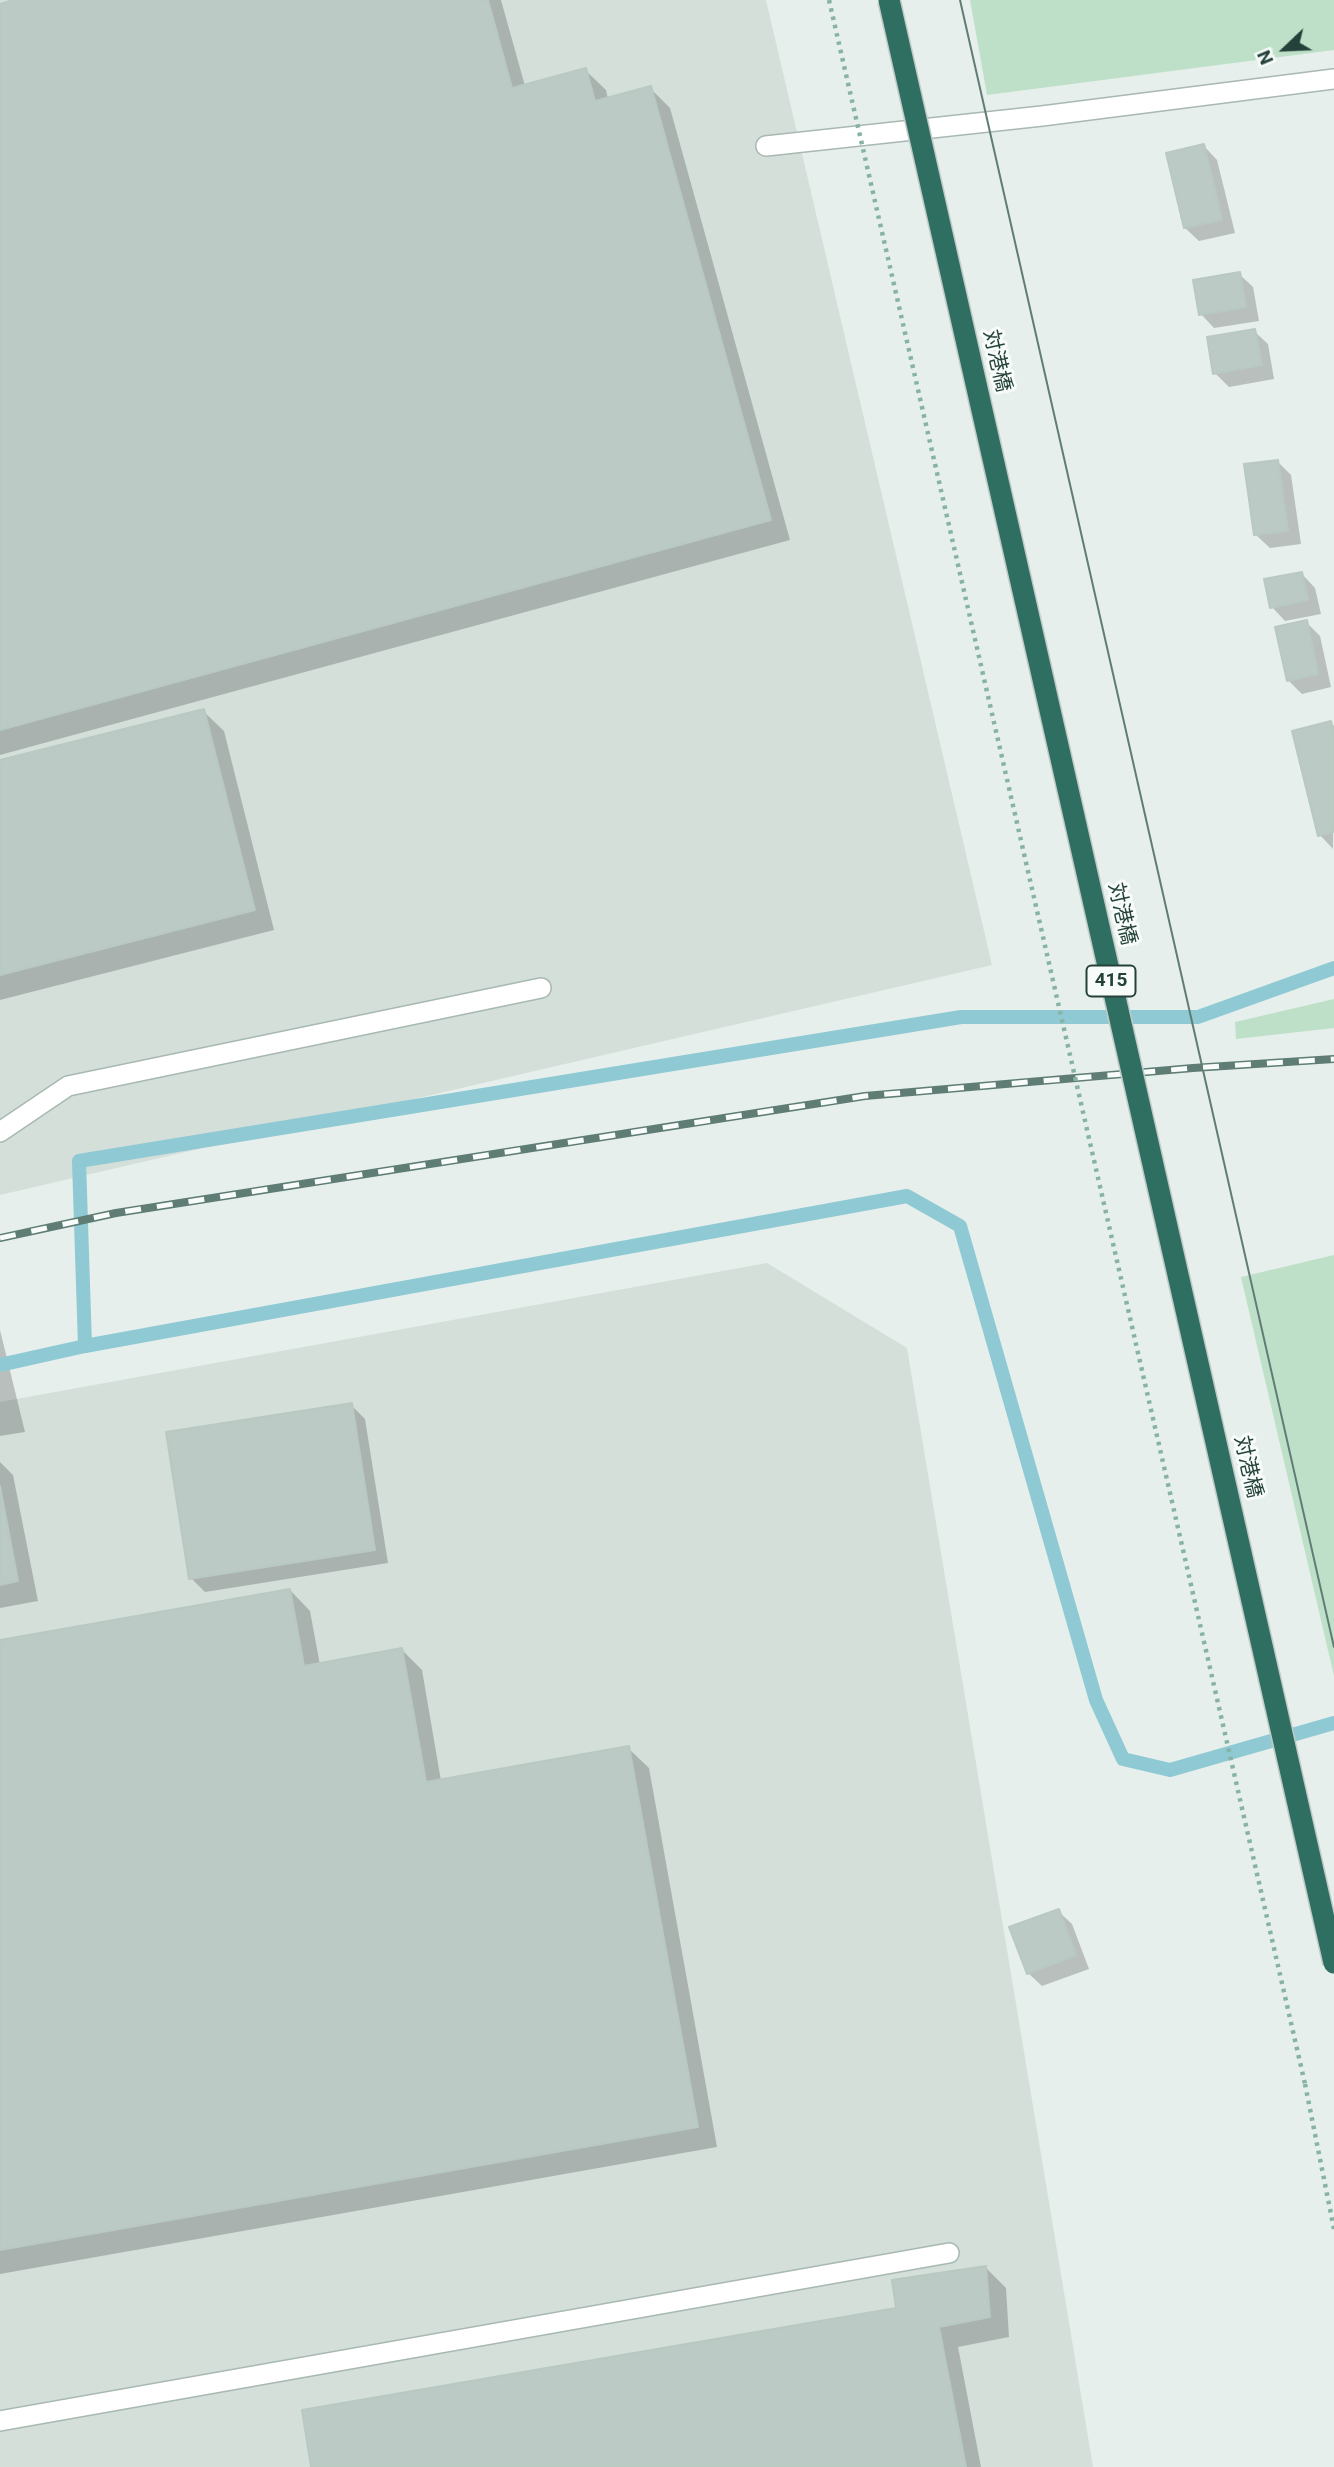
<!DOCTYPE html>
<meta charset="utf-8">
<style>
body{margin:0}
#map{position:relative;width:1334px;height:2467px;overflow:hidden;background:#e6efeb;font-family:Roboto,sans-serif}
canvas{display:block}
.north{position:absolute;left:1250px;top:14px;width:70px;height:70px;-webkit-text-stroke:5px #f7fbf9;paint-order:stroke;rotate:247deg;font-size:19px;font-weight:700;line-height:28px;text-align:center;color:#24423a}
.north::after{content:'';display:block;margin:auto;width:24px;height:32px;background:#24423a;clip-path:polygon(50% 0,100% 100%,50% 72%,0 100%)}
</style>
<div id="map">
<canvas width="1334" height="2467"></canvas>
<div class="north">N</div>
</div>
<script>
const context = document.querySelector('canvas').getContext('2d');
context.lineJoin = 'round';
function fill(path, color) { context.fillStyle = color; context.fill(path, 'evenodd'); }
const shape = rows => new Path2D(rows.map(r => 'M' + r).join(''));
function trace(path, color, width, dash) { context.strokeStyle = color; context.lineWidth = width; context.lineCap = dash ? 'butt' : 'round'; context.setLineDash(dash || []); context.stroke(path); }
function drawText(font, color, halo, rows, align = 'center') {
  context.font = font + ' Roboto,"Noto Sans JP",sans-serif'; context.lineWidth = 6; context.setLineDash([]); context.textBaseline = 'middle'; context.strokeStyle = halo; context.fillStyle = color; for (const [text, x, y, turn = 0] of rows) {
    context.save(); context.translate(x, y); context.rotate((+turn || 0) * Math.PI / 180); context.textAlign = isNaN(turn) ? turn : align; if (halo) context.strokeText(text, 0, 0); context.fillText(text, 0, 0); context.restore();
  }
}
fill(shape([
 [0,0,766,0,992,965,0,1195],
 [767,1263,907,1348,1093,2467,0,2467,0,1402]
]), '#d4dfda');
fill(shape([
 [970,0,1334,0,1334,50,987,95],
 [1334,999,1334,1028,1236,1039,1235,1022],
 [1334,1255,1334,1676,1241,1277]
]), '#bfe0c8');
fill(shape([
 [20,0,501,0,525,86,585,70,606,90,608,99,650,88,670,108,790,540,0,755,0,5],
 [1204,146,1217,160,1235,233,1199,241,1185,228],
 [1239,274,1253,287,1259,321,1214,328,1201,314],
 [1254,331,1268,344,1274,379,1229,387,1215,373],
 [1277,461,1291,475,1301,544,1270,548,1256,535],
 [1302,574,1315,588,1321,614,1285,621,1272,607],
 [1306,622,1320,636,1331,687,1302,694,1288,680],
 [203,711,224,731,274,930,0,1000,0,762],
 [1331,723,1334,726,1333,849,1320,835],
 [0,1330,25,1432,0,1436],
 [351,1405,365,1419,388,1563,205,1592,191,1578],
 [0,1462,13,1475,38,1601,0,1608],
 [290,1590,310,1611,320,1665,402,1650,422,1670,441,1781,628,1748,649,1768,717,2147,0,2274,0,1642],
 [1058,1911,1072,1924,1089,1969,1042,1986,1028,1973],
 [986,2268,1006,2288,1009,2337,958,2347,981,2467,313,2467,898,2309]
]), '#0003');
trace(shape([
 [85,1346,79,1161,961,1017,1198,1017,1334,968],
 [0,1365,85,1346,907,1196,960,1226,1096,1700,1123,1759,1170,1770,1334,1723]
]), '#8ec9d4', 14);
const building = shape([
 [13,0,488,0,512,88,586,68,595,101,651,86,771,520,0,730,0,4,13,0],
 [1204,144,1222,220,1184,228,1166,153,1204,144],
 [1240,272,1246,307,1199,315,1193,280,1240,272],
 [1255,329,1262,365,1213,374,1207,337,1255,329],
 [1278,460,1288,531,1254,535,1244,464,1278,460],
 [1302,572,1308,600,1270,608,1264,579,1302,572],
 [1307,620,1318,674,1287,681,1275,627,1307,620],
 [204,709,255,910,0,975,0,760,204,709],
 [1331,721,1334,732,1334,832,1318,836,1292,731,1331,721],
 [352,1403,375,1550,189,1579,166,1432,352,1403],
 [0,1486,18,1581,0,1585,0,1486],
 [290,1589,304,1666,402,1648,426,1782,629,1746,698,2127,0,2250,0,1640,290,1589],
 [1059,1909,1076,1955,1027,1974,1009,1927,1059,1909],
 [986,2266,990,2317,939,2327,966,2467,311,2467,302,2410,896,2308,892,2280,986,2266]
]);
fill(building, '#bbcac4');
trace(building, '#b8c9c2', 2);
const lane = shape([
 [766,146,1042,116,1334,79],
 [0,1132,68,1086,541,988],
 [0,2421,949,2253]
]);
trace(lane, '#a8b8b2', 22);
trace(shape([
 [1305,2084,1334,2229]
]), '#86b3a5', 4.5, [3.5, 5]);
trace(lane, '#fff', 19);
trace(shape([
 [960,0,1334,1647]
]), '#5f7d75', 2);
const rail = shape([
 [0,1238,116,1213,865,1096,1193,1068,1334,1059]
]);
trace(rail, '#5f7d75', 8);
trace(rail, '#f7fbf9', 5, [16]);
const highwayBridge = shape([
 [889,0,1334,1963]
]);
trace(highwayBridge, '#c2cac8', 24, []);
trace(shape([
 [829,0,1305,2084]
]), '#86b3a5', 4.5, [3.5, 5]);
trace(highwayBridge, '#2f6f62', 21);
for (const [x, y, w] of [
 [1111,981,49]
]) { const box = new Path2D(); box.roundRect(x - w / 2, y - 15.5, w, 31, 5); context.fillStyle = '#f7fbf9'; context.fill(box); trace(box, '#24423a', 2); }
drawText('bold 19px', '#24423a', null, [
 ["415",1111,981]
]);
drawText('21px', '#24423a', '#f7fbf9', [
 ["対港橋",996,361,77],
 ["対港橋",1121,914,77],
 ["対港橋",1247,1467,77]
]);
</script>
